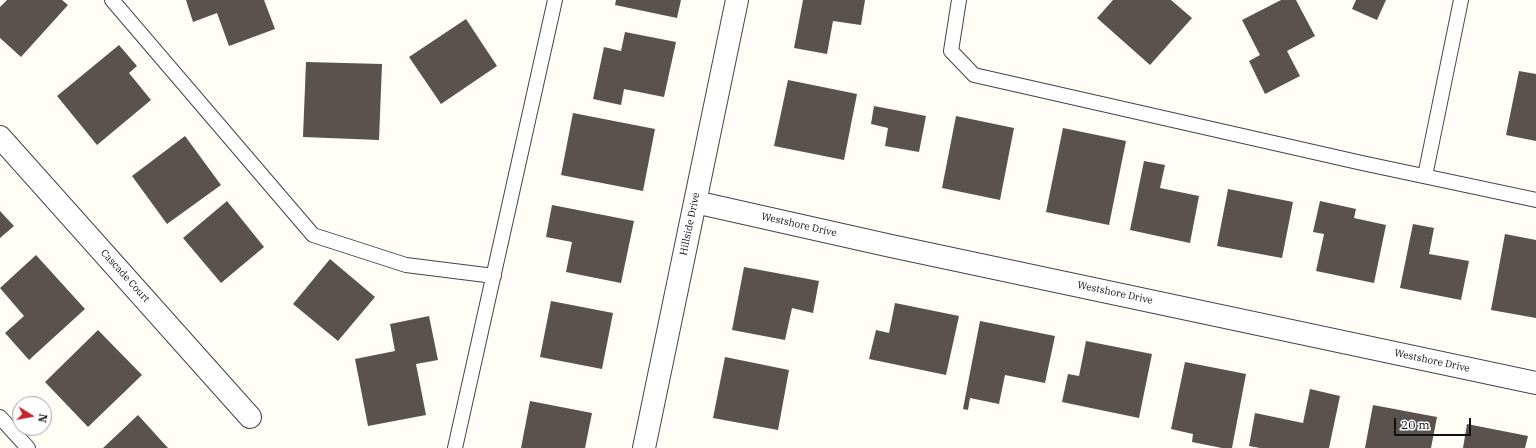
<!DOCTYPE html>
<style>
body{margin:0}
#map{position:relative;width:1536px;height:448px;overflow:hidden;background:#fffdf5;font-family:"IBM Plex Serif",serif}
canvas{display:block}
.north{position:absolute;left:12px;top:396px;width:40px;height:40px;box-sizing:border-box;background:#fff;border:1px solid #a0a0a0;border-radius:50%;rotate:101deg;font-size:11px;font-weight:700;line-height:16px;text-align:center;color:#111}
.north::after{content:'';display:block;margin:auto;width:14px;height:18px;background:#c4262e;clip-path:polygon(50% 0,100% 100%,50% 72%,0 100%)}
.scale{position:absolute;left:1394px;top:418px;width:77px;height:18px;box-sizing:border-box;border:2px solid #111;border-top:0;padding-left:5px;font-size:12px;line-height:14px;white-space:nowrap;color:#111;-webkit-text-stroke:3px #fff;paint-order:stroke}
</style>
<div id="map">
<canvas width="1536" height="448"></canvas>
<div class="north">N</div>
<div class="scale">20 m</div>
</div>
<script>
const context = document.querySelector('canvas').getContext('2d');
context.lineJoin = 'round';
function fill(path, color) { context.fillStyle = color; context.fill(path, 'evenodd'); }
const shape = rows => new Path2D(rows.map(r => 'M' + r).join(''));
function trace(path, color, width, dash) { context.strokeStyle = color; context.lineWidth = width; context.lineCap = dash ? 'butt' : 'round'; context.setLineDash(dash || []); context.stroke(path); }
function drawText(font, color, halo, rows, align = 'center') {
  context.font = font + ' "IBM Plex Serif",serif'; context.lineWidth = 4; context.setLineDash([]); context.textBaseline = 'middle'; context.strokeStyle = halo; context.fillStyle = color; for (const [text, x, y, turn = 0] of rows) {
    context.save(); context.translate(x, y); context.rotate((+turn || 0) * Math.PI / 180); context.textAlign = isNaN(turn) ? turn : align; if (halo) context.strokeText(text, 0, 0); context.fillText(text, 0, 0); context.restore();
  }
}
fill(shape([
 [7,0,62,0,68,5,21,57,0,38,0,7],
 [186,0,264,0,275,29,229,46,217,13,193,22],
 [616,0,681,0,677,18,615,5],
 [803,0,865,0,861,25,833,21,827,54,794,48],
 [1113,0,1171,0,1192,18,1150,65,1097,18],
 [1281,0,1296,0,1315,36,1287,51,1300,76,1265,94,1249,61,1260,55,1242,20],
 [1356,0,1386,0,1377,20,1352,9],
 [466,19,497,66,441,104,409,57],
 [625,32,676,42,664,97,624,89,621,105,593,99,604,47,621,51],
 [119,45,137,66,129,73,151,100,97,145,57,96],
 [306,62,382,64,379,140,303,137],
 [1519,71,1536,74,1536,141,1506,135],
 [788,80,857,94,844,160,774,146],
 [874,106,926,116,919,152,885,146,888,128,871,124],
 [573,113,655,129,643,191,561,175],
 [956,116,1014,128,1000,200,942,188],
 [1063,128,1126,141,1109,225,1046,212],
 [185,136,221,185,167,224,132,176],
 [1144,161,1165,165,1160,188,1199,196,1190,243,1130,230],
 [1228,189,1293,202,1282,258,1217,246],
 [227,201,264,247,221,283,183,238],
 [1320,201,1356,209,1354,218,1386,225,1374,283,1316,271,1324,234,1313,232],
 [552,205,634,221,621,283,566,272,572,242,546,237],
 [0,211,14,226,0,238],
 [1413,224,1434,228,1429,254,1469,261,1461,300,1400,288],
 [1505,234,1536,240,1536,318,1491,310],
 [36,255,85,309,29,360,5,333,24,316,0,288],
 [330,259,375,297,338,341,293,304],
 [744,267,819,281,813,313,792,308,785,340,732,330],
 [551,301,613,313,602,369,540,357],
 [895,303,959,316,946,375,869,359,876,330,889,333],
 [429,316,438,360,416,364,426,415,368,426,355,359,395,351,390,324],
 [980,321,1055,336,1045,383,1005,375,999,404,970,398,968,410,963,409],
 [98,330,142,375,88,427,45,382],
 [1086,341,1152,354,1139,418,1062,402,1068,374,1079,376],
 [725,357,789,370,778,430,713,418],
 [1185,362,1246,374,1232,448,1222,448,1192,442,1193,434,1171,429],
 [1310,389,1340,396,1329,448,1260,448,1249,446,1255,413,1303,423],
 [530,401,592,413,585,448,521,448],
 [1373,405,1437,417,1431,448,1365,448],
 [138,415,168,448,103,448],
 [1467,424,1528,436,1525,448,1463,448]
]), '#5a524d');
const service = shape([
 [112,0,313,235,406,265,494,276],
 [959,0,951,51,974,75,1362,163,1536,200],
 [1425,176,1461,0],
 [0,417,28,448],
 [455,448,555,0]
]);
const minor = shape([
 [0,137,250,417],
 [695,202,891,246,1536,383],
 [644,448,737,0]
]);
trace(service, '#444', 16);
trace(minor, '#444', 24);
trace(service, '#fff', 14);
trace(minor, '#fff', 22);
drawText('10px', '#111', '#fff', [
 ["Hillside Drive",690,224,-78],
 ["Westshore Drive",799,225,13],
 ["Cascade Court",125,276,48],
 ["Westshore Drive",1115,293,12],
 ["Westshore Drive",1432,361,12]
]);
</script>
